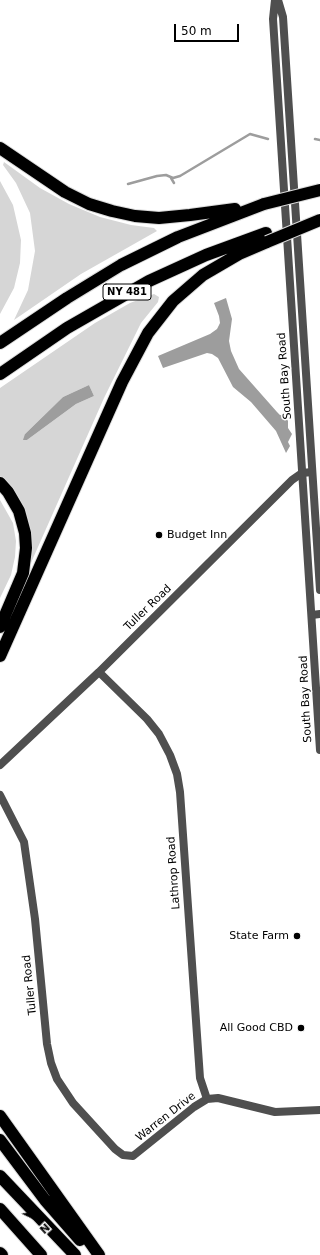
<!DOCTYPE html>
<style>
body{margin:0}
#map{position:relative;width:320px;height:1255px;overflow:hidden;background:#fff;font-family:"DejaVu Sans",sans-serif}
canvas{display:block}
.north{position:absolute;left:16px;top:1199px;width:40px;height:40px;-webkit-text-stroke:3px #fff;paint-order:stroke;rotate:137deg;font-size:11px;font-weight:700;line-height:16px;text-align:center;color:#000}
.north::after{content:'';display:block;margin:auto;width:14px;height:18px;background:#000;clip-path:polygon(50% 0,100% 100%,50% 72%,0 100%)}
.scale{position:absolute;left:174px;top:24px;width:65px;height:18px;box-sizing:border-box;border:2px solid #000;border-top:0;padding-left:5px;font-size:12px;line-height:14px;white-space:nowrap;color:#000;-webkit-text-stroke:3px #fff;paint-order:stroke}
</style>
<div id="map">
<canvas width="320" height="1255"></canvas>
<div class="north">N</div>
<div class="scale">50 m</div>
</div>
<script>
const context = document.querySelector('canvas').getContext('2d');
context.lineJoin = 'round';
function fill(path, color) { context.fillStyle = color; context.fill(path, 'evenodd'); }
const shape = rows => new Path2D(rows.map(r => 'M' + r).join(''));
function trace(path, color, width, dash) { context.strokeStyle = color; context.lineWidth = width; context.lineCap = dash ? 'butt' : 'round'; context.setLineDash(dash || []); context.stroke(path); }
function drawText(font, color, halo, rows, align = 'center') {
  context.font = font + ' "DejaVu Sans",sans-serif'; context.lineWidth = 3; context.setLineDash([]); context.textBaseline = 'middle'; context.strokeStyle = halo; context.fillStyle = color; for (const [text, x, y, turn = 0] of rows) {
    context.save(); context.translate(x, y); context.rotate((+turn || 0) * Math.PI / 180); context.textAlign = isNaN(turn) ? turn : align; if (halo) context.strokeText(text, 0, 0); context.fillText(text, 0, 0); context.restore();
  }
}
fill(shape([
 [4,162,40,188,69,204,100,217,131,225,154,228,157,231,81,274,14,320,28,290,35,251,30,213,16,183,3,165],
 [0,181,13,205,21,240,20,263,14,288,0,314],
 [154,294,159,297,158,302,141,323,104,398,30,565,3,478,0,476,0,388,95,323,130,303],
 [89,385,94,396,76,404,27,440,25,434,63,397],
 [0,500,13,523,16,541,15,557,11,575,0,598]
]), '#d6d6d6');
fill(shape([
 [226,298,232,319,229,341,231,351,239,369,277,412,280,415,285,416,288,421,288,428,292,434,288,442,290,446,286,453,276,431,251,402,233,387,218,358,212,354,207,353,163,368,158,356,210,334,217,329,220,323,219,316,214,303],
 [89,385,94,396,76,404,27,440,23,440,25,434,63,397]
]), '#9d9d9d');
trace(shape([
 [315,139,320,140],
 [171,178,174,183],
 [128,184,157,176,166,175,173,178,180,176,250,134,268,139]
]), '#9d9d9d', 2.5);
const motorway = shape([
 [0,148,65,192,89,204,112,211,135,216,159,218,190,215,235,209],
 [0,343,67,298,121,265,178,237,264,204],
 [0,374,67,328,149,281,206,255,266,233],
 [0,483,8,492,19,511,25,533,26,548,23,573,0,627],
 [0,656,122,382,148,333,173,301,203,275,239,254,267,242],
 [0,1116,99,1255],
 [0,1140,45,1200,80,1240],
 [0,1176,75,1255],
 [0,1209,41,1255],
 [0,1253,2,1255]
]);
trace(motorway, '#dbdbdb', 14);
trace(shape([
 [312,615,320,614],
 [99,672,147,719,159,734,170,755,177,774,180,792,200,1078,207,1099],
 [0,765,99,672,292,480,302,473,312,472],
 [0,795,24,842,35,919,47,1044,51,1063,57,1079,73,1103,115,1149,123,1155,133,1156,194,1107,207,1099,218,1098,275,1112,320,1110]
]), '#4f4f4f', 8);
trace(shape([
 [275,0,273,19,320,750],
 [278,0,283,17,320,590]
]), '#4f4f4f', 8);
trace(motorway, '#000', 12);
const motorwayBridge = shape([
 [264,204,320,190],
 [267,242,320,220]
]);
trace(motorwayBridge, '#dbdbdb', 14, []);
trace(motorwayBridge, '#000', 12);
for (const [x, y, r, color] of [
 [159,535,4,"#000"],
 [297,936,4,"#000"],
 [301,1028,4,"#000"]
]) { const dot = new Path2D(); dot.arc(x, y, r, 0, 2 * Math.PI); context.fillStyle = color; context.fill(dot); trace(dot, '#fff', 1.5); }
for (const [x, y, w] of [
 [127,292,48]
]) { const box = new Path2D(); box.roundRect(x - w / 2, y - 8, w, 16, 3); context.fillStyle = '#fff'; context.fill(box); trace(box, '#000', 1); }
drawText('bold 10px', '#000', null, [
 ["NY 481",127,292]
]);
drawText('11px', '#000', '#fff', [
 ["South Bay Road",285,376,-94],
 ["Tuller Road",148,608,-44],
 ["South Bay Road",306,699,-93],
 ["Lathrop Road",174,873,-94],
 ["Tuller Road",30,985,-96],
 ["Warren Drive",166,1117,-38]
]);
drawText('11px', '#000', '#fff', [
 ["Budget Inn",167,535,"left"],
 ["State Farm",289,936],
 ["All Good CBD",293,1028]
], 'right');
</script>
